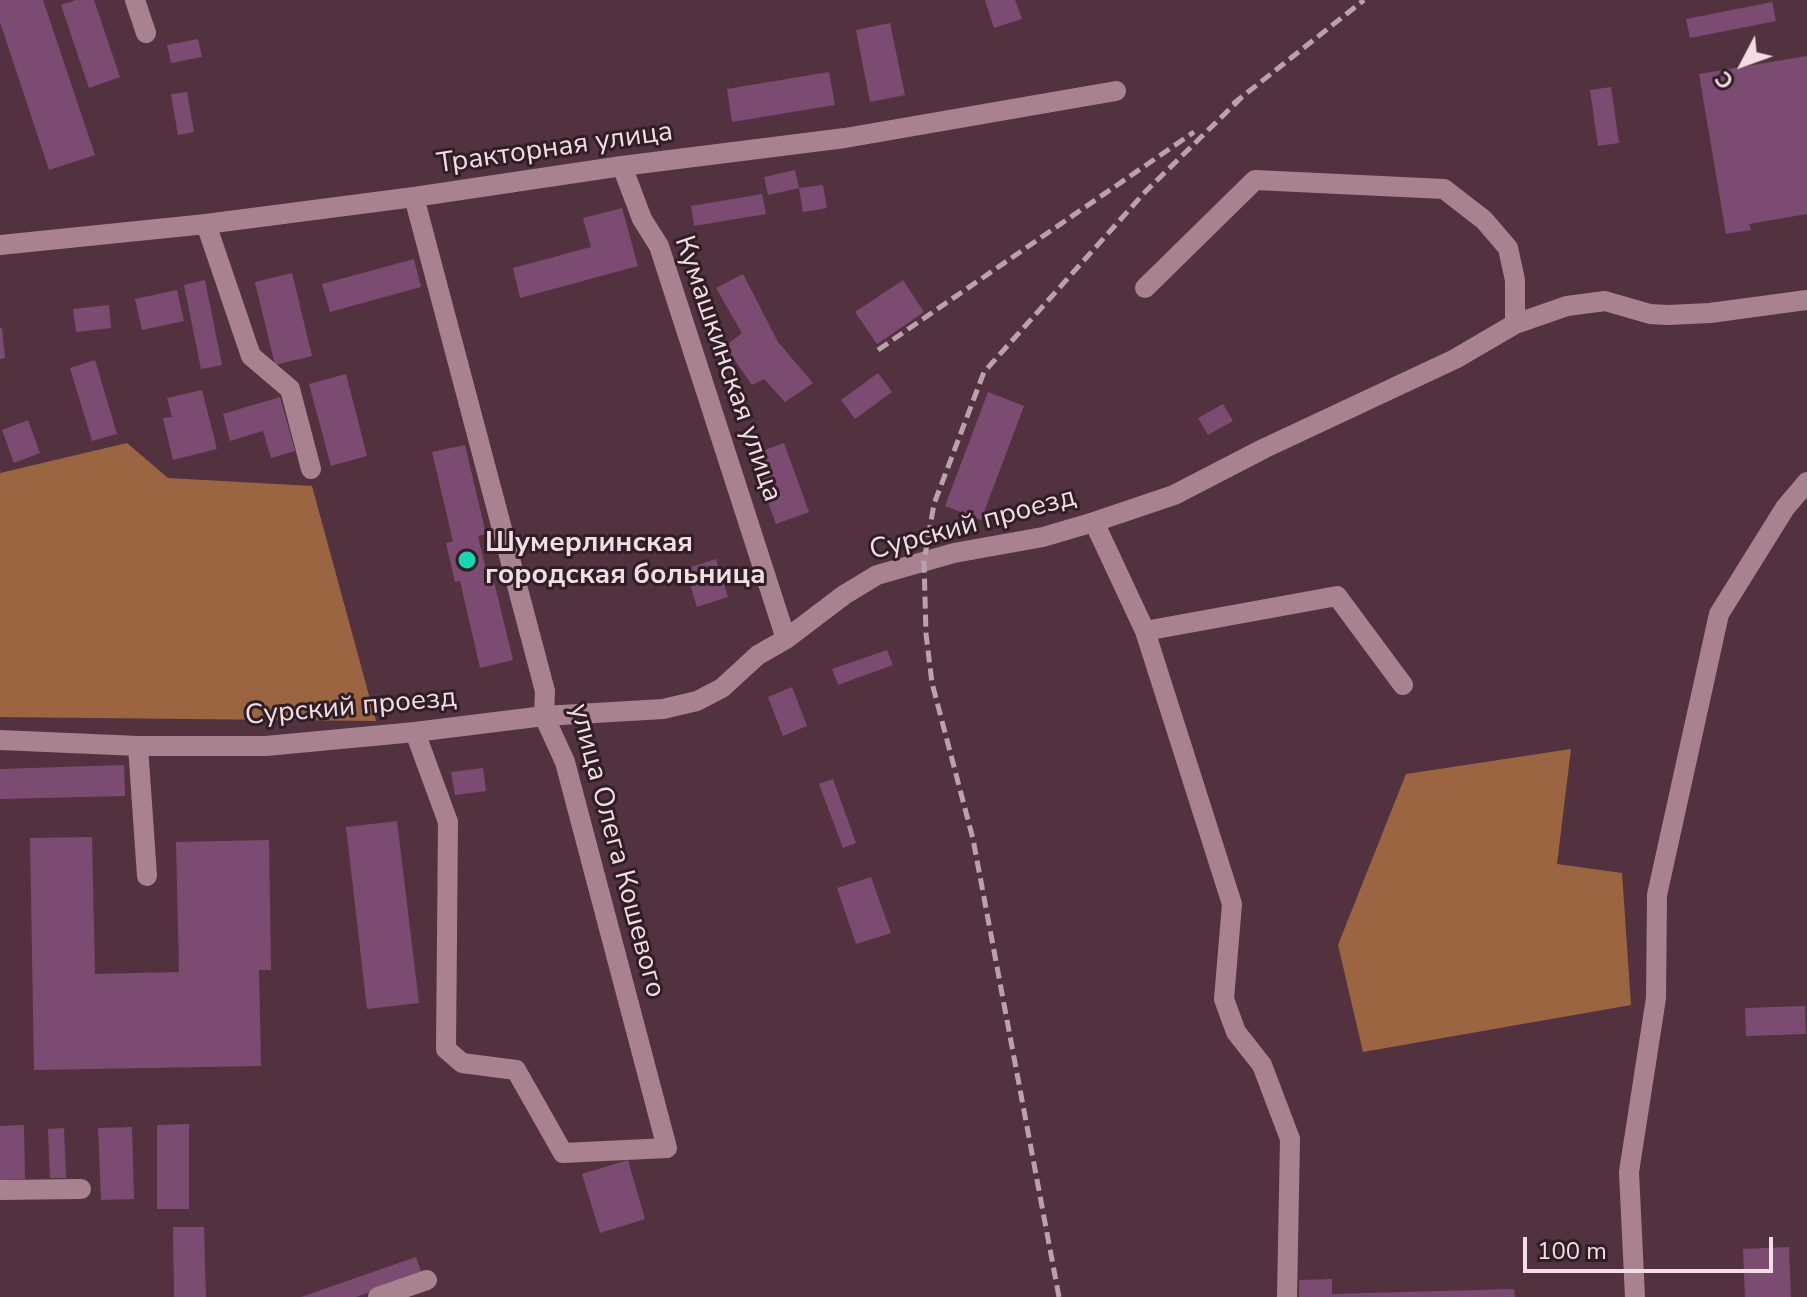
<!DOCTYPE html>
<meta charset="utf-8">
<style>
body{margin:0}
#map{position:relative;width:1807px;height:1297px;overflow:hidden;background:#53323f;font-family:"Nunito Sans",sans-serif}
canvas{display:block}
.north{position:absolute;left:1703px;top:24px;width:80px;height:80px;-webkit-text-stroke:6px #2f1f25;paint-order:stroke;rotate:229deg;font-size:22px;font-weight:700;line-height:32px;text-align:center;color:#f3dde5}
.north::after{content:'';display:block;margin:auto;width:28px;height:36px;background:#f3dde5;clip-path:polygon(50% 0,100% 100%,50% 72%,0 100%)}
.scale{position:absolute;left:1523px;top:1237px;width:250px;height:36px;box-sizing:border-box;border:4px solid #f3dde5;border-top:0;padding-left:10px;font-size:24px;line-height:28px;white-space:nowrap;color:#f3dde5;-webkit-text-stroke:6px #2f1f25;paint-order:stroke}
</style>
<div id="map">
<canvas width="1807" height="1297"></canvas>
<div class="north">С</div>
<div class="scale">100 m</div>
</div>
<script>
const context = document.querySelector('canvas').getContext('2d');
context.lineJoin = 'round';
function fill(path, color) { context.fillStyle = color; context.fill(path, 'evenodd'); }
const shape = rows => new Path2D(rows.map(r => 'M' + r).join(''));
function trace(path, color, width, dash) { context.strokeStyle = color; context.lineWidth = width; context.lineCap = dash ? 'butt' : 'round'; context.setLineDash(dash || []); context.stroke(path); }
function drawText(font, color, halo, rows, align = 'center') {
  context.font = font + ' "Nunito Sans",sans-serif'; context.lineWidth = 6; context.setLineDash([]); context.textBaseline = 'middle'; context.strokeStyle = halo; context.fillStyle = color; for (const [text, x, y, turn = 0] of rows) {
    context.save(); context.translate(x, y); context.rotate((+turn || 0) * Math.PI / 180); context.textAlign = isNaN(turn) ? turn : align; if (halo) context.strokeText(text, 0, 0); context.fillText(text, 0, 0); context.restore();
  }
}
fill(shape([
 [127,443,168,478,312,486,376,721,0,717,0,473],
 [1571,749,1557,864,1622,873,1631,1005,1363,1052,1338,945,1406,774]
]), '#9a6540');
fill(shape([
 [0,0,43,0,95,155,49,170,0,22],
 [76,0,94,0,120,77,89,88,61,5],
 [985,0,1015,0,1022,19,994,28],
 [1772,2,1776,21,1690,38,1686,19],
 [890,23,905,95,870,102,856,30],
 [198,39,202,57,171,63,167,45],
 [1807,56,1807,214,1749,224,1751,230,1726,234,1699,74],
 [829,72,835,105,732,122,727,89],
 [1611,87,1619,143,1598,146,1590,90],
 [187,92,194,132,178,135,171,94],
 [795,170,799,188,768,195,764,177],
 [823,185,827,208,803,212,799,188],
 [762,194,766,214,694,226,691,206],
 [622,208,638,266,520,298,513,268,591,247,583,218],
 [414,259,421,287,330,312,322,284],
 [292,273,312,356,275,365,255,282],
 [743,274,778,342,813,383,785,402,764,379,752,385,725,346,742,333,716,288],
 [205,280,222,365,201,369,184,285],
 [903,280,924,312,877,344,855,312],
 [177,290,184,321,142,330,135,299],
 [109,305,111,328,76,332,73,309],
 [0,328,2,328,5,358,0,359],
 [95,360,117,434,92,441,70,368],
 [878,373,892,392,855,419,841,400],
 [346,374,367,456,331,466,309,384],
 [202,390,217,449,173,460,163,418,172,417,167,398],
 [988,392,1024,406,981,520,945,506],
 [280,397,295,451,271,458,263,431,230,441,223,414],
 [1223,404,1233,421,1208,435,1198,418],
 [28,420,40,453,14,463,2,430],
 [784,443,809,512,776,524,751,455],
 [465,445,486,534,478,536,487,574,492,573,513,660,480,668,460,581,455,582,446,543,453,541,432,452],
 [716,559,728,597,697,607,685,569],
 [887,650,893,665,838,685,832,669],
 [792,687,807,726,783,736,768,697],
 [124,765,125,796,0,799,0,769],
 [483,768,486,791,455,795,451,772],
 [833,779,856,843,843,848,819,784],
 [397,821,419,1003,367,1009,346,827],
 [92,837,95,974,179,972,176,842,269,840,271,970,259,970,261,1066,34,1070,30,838],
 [871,877,891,933,856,944,837,888],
 [1805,1006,1806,1034,1746,1036,1745,1008],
 [189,1124,189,1209,157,1209,157,1125],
 [24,1125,25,1179,0,1180,0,1126],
 [132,1127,134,1199,101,1200,98,1128],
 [64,1128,66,1178,50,1178,48,1129],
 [628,1160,645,1219,600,1233,582,1174],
 [173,1227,204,1227,206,1297,174,1297],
 [1789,1247,1791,1297,1745,1297,1743,1249],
 [416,1257,422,1274,356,1297,301,1297],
 [1332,1279,1332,1294,1514,1289,1515,1297,1299,1297,1299,1280]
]), '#7c4b72');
trace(shape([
 [135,0,146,33],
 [622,166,642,219,659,246,786,639],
 [414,197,545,691,544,716,565,762,667,1148,563,1153,516,1070,462,1063,446,1049,448,822,415,732],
 [206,224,251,356,290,389,311,469],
 [0,245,206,224,414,197,622,166,845,138,1116,91],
 [1145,288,1255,180,1444,189,1484,220,1508,248,1515,280,1515,324],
 [1094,522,1145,631,1232,904,1224,999,1236,1032,1262,1065,1290,1139,1287,1297],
 [1145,631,1337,596,1403,685],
 [0,740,138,746,266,746,415,732,544,716,663,709,697,701,722,688,758,655,786,639,844,595,877,575,954,553,1043,537,1094,522,1174,495,1265,448,1455,359,1515,324,1567,306,1605,301,1650,314,1668,315,1710,313,1807,300],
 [138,746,147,876],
 [0,1190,81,1189],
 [378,1297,427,1280],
 [1635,1297,1629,1172,1656,998,1657,895,1719,614,1785,508,1807,482]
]), '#a98290', 20);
trace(shape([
 [1233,104,1364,0],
 [878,350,1194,132],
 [1059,1297,973,839,932,683,926,634,924,561,934,504,984,372,1146,191,1242,97]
]), '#bba1ab', 5, [12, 6]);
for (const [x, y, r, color] of [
 [467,560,10,"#19d5b2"]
]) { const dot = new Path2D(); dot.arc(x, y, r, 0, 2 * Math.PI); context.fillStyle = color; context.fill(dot); trace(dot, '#2f1f25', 3); }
drawText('28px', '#f3dde5', '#2f1f25', [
 ["Тракторная улица",555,149,-8],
 ["Кумашкинская улица",727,369,71],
 ["Сурский проезд",973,525,-15],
 ["Сурский проезд",351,708,-5],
 ["улица Олега Кошевого",616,851,75]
]);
drawText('bold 28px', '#f3dde5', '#2f1f25', [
 ["Шумерлинская",485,544],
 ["городская больница",485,576]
], 'left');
</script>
